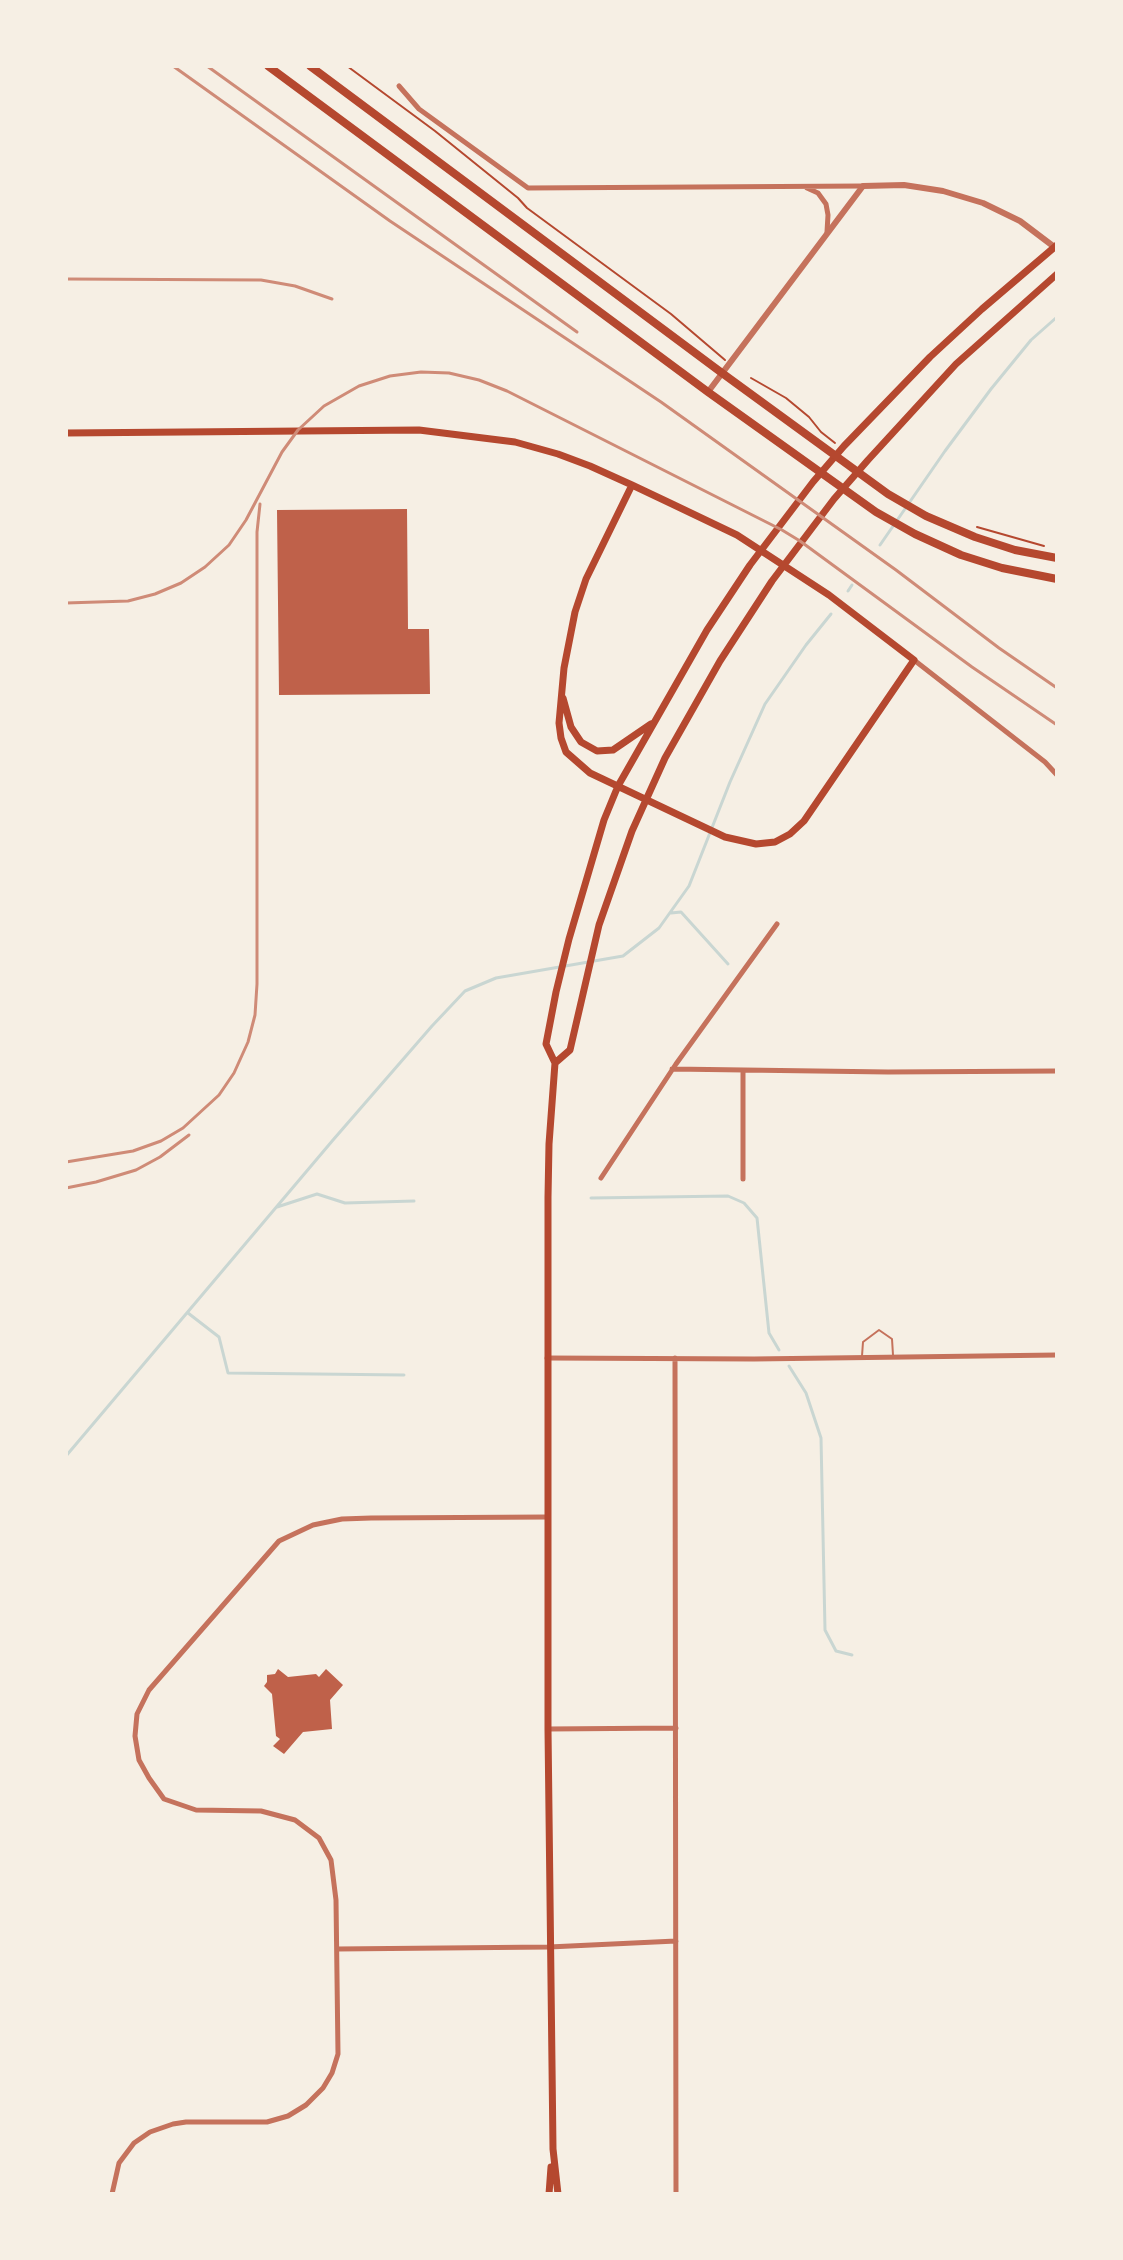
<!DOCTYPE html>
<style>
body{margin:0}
#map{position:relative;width:1123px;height:2260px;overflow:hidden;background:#f6efe4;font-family:Roboto,sans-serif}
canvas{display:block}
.frame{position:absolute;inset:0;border:68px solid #f6efe4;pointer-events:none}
</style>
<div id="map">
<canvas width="1123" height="2260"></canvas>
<div class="frame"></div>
</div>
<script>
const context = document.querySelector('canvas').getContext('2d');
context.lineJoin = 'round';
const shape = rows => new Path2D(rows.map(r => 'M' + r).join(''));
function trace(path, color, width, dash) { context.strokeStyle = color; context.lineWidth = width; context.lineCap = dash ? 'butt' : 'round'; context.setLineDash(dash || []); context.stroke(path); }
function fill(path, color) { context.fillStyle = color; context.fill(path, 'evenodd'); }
trace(shape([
 [880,545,945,451,991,389,1031,340,1057,317],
 [848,591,852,585],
 [671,913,681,912,728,964],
 [591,1198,728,1196,744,1203,757,1218,769,1333,779,1350],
 [277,1207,317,1194,345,1203,414,1201],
 [188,1313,219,1337,228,1373,404,1375],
 [789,1366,806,1393,821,1438,825,1630,836,1651,852,1655],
 [66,1456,333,1140,432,1026,465,991,496,978,623,956,659,928,689,886,730,782,765,704,806,645,831,614]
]), '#c9d6d2', 3);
fill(shape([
 [407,509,408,629,429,629,430,694,279,695,277,510],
 [278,1669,288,1677,316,1674,319,1677,326,1669,343,1685,330,1700,332,1729,303,1732,284,1754,273,1746,280,1739,276,1736,272,1694,264,1686,267,1682,267,1675,275,1674]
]), '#bf614a');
trace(shape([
 [347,66,435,131,518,198,527,208,671,314,725,360],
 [751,378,786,398,809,417,821,432,835,443],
 [977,527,1044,546]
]), '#b5482f', 2);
trace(shape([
 [862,1356,863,1342,879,1330,892,1339,893,1355]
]), '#c5725c', 2);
trace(shape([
 [399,86,419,109,528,188,863,186],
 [807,188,818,193,826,204,828,215,827,232],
 [914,660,1045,762,1057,775],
 [672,1069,888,1072,1057,1071],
 [743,1070,743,1179],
 [601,1178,676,1064,777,924],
 [547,1358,754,1359,1057,1355],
 [675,1358,676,2194],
 [548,1729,676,1728],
 [337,1949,549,1947,676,1941],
 [112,2194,119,2163,134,2143,150,2132,173,2124,186,2122,267,2122,288,2116,306,2105,323,2088,332,2073,338,2054,336,1900,331,1860,319,1838,295,1820,261,1811,196,1810,164,1799,149,1778,139,1760,135,1736,137,1714,149,1690,279,1541,313,1525,342,1519,371,1518,548,1517]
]), '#c5725c', 5);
trace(shape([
 [708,392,863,186,904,185,943,191,983,203,1020,221,1057,249]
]), '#c5725c', 6);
trace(shape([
 [66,433,419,430,515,442,558,454,590,466,632,485,670,503,737,535,829,595,914,660,804,821,790,834,775,842,756,844,725,837,590,773,566,752,561,738,559,723,564,668,575,612,586,579,632,485],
 [563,698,571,727,581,742,597,751,613,750,651,724],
 [555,1063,570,1050,599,925,632,831,665,758,720,661,772,581,834,499,868,460,956,364,1057,274],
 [549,2194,551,2167],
 [558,2194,553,2149,548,1729,548,1197,549,1144,555,1063,546,1044,556,992,569,939,604,820,618,786,707,630,750,565,813,482,844,446,930,357,982,309,1057,245]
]), '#b5482f', 7);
trace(shape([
 [268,66,708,392,876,512,915,534,961,555,1002,568,1057,579],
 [310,66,722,373,888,494,926,516,975,537,1015,550,1057,558]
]), '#b5482f', 8);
trace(shape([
 [173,66,390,221,661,402,896,570,999,648,1057,688],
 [207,66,577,332],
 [66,279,261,280,295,286,332,299],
 [66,603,128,601,155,594,181,583,205,567,229,545,246,520,282,452,298,430,324,406,359,386,390,376,421,372,449,373,479,380,507,391,782,530,800,541,972,667,1057,725],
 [66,1162,133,1151,161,1141,183,1128,219,1095,234,1073,248,1042,255,1015,257,984,257,532,260,504],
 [66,1188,96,1182,136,1170,160,1157,189,1135]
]), '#cf8b77', 3);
</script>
